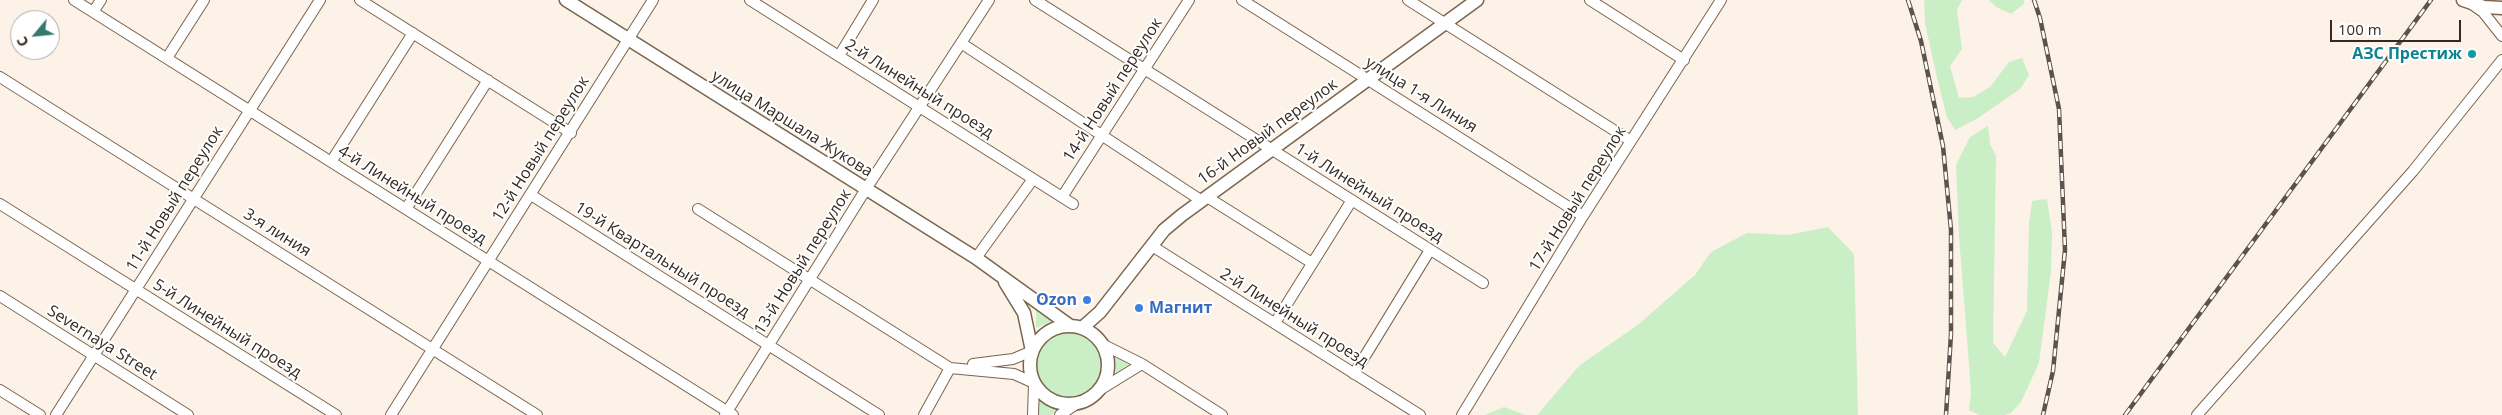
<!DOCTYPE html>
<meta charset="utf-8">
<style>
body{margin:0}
#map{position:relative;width:2502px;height:415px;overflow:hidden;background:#fcf2e8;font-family:"Open Sans",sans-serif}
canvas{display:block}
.north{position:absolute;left:10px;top:10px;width:50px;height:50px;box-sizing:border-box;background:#fff;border:1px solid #aeaaa6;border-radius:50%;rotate:242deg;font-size:14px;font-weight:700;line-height:20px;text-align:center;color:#342a21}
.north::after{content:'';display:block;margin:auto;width:18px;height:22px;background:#35796d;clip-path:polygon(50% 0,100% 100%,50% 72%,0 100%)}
.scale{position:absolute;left:2330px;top:20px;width:131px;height:22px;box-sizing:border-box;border:2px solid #342a21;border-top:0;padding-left:6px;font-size:15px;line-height:18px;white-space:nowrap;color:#342a21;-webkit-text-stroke:4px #fff;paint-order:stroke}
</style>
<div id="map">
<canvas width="2502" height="415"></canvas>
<div class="north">С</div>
<div class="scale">100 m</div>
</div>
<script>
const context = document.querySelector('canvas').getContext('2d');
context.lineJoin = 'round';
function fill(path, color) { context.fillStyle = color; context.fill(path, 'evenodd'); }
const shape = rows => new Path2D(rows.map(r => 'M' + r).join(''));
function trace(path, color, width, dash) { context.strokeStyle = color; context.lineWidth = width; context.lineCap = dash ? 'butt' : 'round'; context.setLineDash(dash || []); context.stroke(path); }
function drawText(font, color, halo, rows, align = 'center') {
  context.font = font + ' "Open Sans",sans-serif'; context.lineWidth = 4; context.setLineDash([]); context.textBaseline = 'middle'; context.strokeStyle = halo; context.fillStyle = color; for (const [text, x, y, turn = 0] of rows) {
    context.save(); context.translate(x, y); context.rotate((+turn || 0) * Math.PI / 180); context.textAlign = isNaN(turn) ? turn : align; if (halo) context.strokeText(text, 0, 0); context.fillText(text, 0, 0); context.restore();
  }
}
fill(shape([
 [1924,0,1962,0,1957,10,1962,49,1950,66,1959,98,1973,97,1990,87,2009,62,2022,58,2029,75,2020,89,1978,118,1955,130,1947,117,1937,78,1925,23],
 [1989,0,2024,0,2024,4,2011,14,1996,7],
 [1988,126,1990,144,1996,156,1993,343,2005,357,2027,311,2029,223,2032,201,2047,199,2052,232,2051,271,2039,363,2021,402,2011,413,2005,415,1979,415,1969,410,1971,391,1959,236,1956,165,1970,137],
 [1828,227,1854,254,1858,415,1537,415,1580,365,1639,324,1695,275,1711,252,1747,233,1788,235],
 [1036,306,1056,320,1036,328],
 '1036 365a33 33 0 1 1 66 0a33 33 0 1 1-66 0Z',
 [1115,355,1131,366,1116,373],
 [1037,400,1057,411,1051,415,1037,415],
 [1504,407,1525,415,1485,415]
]), '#caeec6');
const minor = shape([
 [74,0,733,415],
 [360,0,571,133],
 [750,0,1073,204],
 [1035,0,1483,283],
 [1242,0,1583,216],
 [1408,0,1631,141],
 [1590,0,1684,60],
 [2473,5,2483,12,2502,36],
 [93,12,101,0],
 [961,43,1202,201],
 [839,56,873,0],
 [167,58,204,0],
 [0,77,537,415],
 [331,162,413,33],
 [531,195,879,415],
 [1062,197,1189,0],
 [1207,197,1312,263],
 [0,204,336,415],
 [406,209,488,80],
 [698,209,950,368,1014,374,1034,383,1033,415],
 [1152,246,1420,415],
 [976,258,1033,179],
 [0,296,188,415],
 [1275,323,1352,200],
 [1102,344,1142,364,1222,415],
 [973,364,1013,359,1032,351],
 [1354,374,1430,250],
 [0,390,40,415],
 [1098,391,1142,364],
 [56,415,320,0],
 [391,415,653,0],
 [725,415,866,189,989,0],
 [924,415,950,368],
 [1060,415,1079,402],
 [1462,415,1583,216,1721,0],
 [2197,415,2413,171,2502,60]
]);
const major = shape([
 [566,0,976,258,1069,325],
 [2463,0,2484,7,2502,8],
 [1005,282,1024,313,1032,351],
 '1030 365a39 39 0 1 1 78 0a39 39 0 1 1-78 0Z',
 [1082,328,1100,312,1164,230,1182,215,1477,0]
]);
trace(minor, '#7a644e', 12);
trace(major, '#7a644e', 15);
trace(minor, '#fff', 10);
trace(major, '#fff', 12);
const rail = shape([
 [1908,0,1921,41,1943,146,1951,230,1951,334,1946,415],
 [2034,0,2040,18,2059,109,2065,250,2053,371,2043,415],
 [2125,415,2431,0]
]);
trace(rail, '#5d534a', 4.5);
trace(rail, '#fff', 2.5, [8]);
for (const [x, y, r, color] of [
 [2472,54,5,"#0f9aa8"],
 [1087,300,5,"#3f7fe0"],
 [1139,308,5,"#3f7fe0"]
]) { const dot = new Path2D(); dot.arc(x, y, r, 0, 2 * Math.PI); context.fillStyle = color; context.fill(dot); trace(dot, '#fff', 2); }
drawText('bold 16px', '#0d838f', '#fff', [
 ["АЗС Престиж",2462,54]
], 'right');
drawText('16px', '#342a21', '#fff', [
 ["2-й Линейный проезд",919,89,32],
 ["14-й Новый переулок",1113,90,-57],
 ["улица 1-я Линия",1421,95,32],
 ["улица Маршала Жукова",792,124,32],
 ["16-й Новый переулок",1268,132,-36],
 ["12-й Новый переулок",541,149,-58],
 ["1-й Линейный проезд",1369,193,32],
 ["4-й Линейный проезд",412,195,32],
 ["11-й Новый переулок",175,199,-58],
 ["17-й Новый переулок",1578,199,-58],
 ["3-я линия",277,233,32],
 ["19-й Квартальный проезд",662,260,32],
 ["13-й Новый переулок",803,262,-58],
 ["2-й Линейный проезд",1294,318,32],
 ["5-й Линейный проезд",227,329,32],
 ["Severnaya Street",102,343,32]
]);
drawText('bold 16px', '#366cbe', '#fff', [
 ["Ozon",1077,300],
 ["Магнит",1149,308,"left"]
], 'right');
</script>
